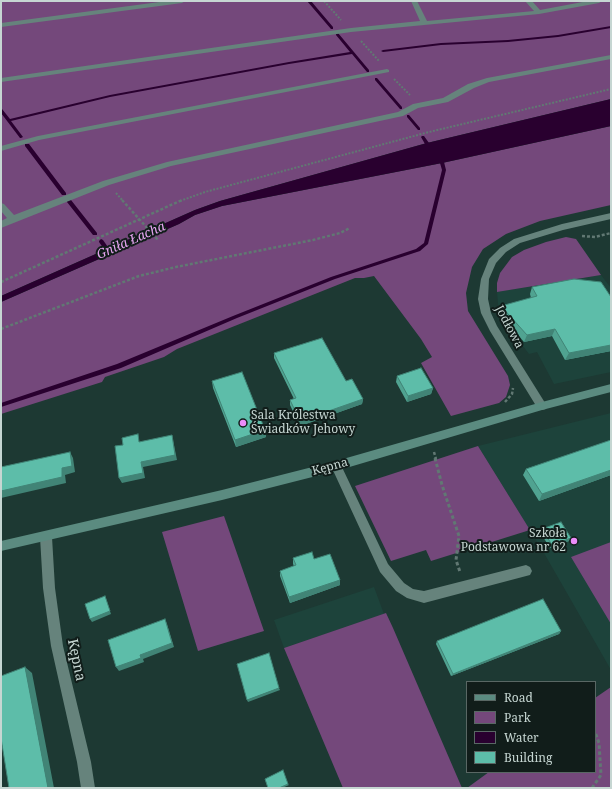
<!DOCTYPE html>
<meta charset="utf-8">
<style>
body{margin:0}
#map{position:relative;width:612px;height:789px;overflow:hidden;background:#1d3933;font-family:"Noto Serif",serif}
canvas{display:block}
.frame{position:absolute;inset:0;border:2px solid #c6d6d2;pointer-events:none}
.legend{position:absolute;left:466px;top:681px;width:130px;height:92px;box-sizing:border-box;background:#111d1a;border:1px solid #596764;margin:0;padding:5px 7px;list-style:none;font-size:12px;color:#c6d6d2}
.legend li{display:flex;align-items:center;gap:8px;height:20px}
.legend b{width:20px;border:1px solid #596764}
</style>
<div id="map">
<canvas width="612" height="789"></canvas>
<div class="frame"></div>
<ul class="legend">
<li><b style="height:5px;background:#5b8b80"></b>Road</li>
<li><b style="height:11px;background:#74487b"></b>Park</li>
<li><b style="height:11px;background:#29002f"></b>Water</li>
<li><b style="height:11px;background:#5dbda9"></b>Building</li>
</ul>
</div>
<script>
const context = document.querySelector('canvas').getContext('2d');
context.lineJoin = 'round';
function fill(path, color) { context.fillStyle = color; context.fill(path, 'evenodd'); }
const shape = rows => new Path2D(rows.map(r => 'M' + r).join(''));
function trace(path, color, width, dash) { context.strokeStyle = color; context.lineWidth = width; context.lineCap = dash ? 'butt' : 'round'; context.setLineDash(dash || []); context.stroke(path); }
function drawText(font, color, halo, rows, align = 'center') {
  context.font = font + ' "Noto Serif",serif'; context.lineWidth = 4; context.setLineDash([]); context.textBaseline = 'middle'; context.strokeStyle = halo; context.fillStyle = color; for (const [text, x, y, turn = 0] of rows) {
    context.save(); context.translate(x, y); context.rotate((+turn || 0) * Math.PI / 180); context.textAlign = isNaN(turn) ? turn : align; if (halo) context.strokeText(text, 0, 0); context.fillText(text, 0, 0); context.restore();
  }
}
fill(shape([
 [601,275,611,288,611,372,554,384,537,352,529,354,499,314,497,292],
 [611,413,611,670,544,553,478,446],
 [374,587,384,614,284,648,274,620]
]), '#1d433b');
fill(shape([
 [1,1,611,1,611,99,427,143,220,201,195,210,1,296],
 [611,126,611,205,540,221,506,234,483,249,472,267,466,293,468,311,508,376,510,385,506,397,499,403,451,416,421,363,432,357,421,339,374,276,364,278,355,278,177,349,164,357,105,377,102,382,1,414,1,302,179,224,195,215,222,206,442,163],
 [566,237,576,239,601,275,497,292,497,283,500,273,512,257,524,250,546,242],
 [478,446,530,530,431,561,426,550,391,561,355,486],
 [224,516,264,631,198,651,162,532],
 [611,542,611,624,571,557],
 [386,613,393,628,462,788,343,788,284,648],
 [611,687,611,788,467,788,489,772,595,772,595,698]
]), '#74487b');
fill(shape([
 [611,99,611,126,442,163,222,206,195,215,179,224,1,302,1,296,195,210,220,201,427,143]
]), '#29002f');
fill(shape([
 [307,1,311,1,333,27,333,29,331,29,307,1],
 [611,26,611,28,558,37,508,42,441,45,383,52,381,51,383,50,441,43,508,40,558,35,611,26],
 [336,33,338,33,369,70,369,72,367,72,352,54,289,64,110,97,11,121,23,137,21,138,20,138,1,113,1,109,2,109,10,119,110,95,289,62,350,52,336,35,336,33],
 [375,78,377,78,402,107,402,109,400,109,375,80,375,78],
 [407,115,409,115,420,128,420,130,418,130,407,117,407,115],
 [422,136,424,136,429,143,429,144,425,144,421,137,422,136],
 [25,144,29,144,66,193,66,195,62,195,25,146,25,144],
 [440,162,444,162,446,170,428,244,420,251,335,279,237,318,121,368,1,407,1,403,117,364,233,316,331,277,416,249,424,243,442,170,440,163,440,162],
 [69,199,71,200,97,233,97,235,93,235,67,202,67,200,69,199],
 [101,239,103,240,110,250,110,252,106,252,99,242,99,241,101,239]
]), '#29002f');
trace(shape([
 [324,1,341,20],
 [361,41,379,61],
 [394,79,410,95],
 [116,193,123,201],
 [180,201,205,192,429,132,611,89]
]), '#617873', 2, [2, 1.5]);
trace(shape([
 [122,200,158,240],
 [582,236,595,237,611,233],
 [1,282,182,200],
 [1,329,139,276,176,267,313,240,340,233,350,228],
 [505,402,512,394,513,388],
 [434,452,436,459]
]), '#617873', 2.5, [3, 2]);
trace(shape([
 [435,458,442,485,459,536,456,560,460,572],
 [592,788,601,775,599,743,595,732]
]), '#617873', 3, [3.5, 2.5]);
fill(shape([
 [167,1,185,1,182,3,1,27,1,23,167,1],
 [411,1,417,1,427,21,534,11,525,1,532,1,540,10,588,1,602,1,599,3,539,14,351,32,1,82,1,78,351,28,420,21,411,1],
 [611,55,611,59,489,82,474,88,448,102,418,108,403,116,171,166,109,185,1,228,1,221,7,218,1,211,1,203,4,204,14,215,103,181,167,162,398,112,413,104,443,98,468,84,487,78,611,55],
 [387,69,389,70,389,72,39,140,1,151,1,146,38,136,387,69],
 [336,461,340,463,388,564,404,583,413,589,424,591,526,565,530,567,532,571,530,575,424,603,407,598,396,591,380,572,331,466,332,463,336,461],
 [46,532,50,533,52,537,55,588,63,646,91,762,95,788,81,788,77,762,51,646,43,588,40,537,42,533,46,532]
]), '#66837c');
fill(shape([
 [611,213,611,219,563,230,520,243,506,252,496,263,489,279,488,299,491,313,497,326,547,406,546,409,542,410,538,409,490,331,481,313,478,299,481,279,489,259,500,248,514,239,562,224,611,213]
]), '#66837c');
fill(shape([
 [611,384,611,392,542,410,336,471,222,500,1,551,1,541,222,490,336,461,542,402,611,384]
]), '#5b8b80');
fill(shape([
 [532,287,611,297,611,351,565,360,552,336,524,342,499,313,501,306,531,298,530,294],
 [274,353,346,381,363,399,362,404,300,426,290,405,290,400,294,399,274,358],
 [397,376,433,388,431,394,407,402,396,382],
 [212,381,265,430,266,437,236,447,213,388],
 [611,440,611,475,539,501,523,475,526,469],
 [542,529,569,541,550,548,540,532],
 [293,558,314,559,340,585,290,603,280,576,280,571,294,566,293,564],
 [561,631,559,634,451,676,436,644,437,641]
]), '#50a391');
fill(shape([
 [555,329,552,336,524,342,527,335],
 [611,345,611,351,565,360,569,353],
 [433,388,431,394,407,402,408,396],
 [363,399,362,404,300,426,300,421],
 [265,430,266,437,236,447,235,440],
 [172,435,177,460,143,467,145,478,122,483,119,478,141,462],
 [70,452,73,458,75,472,65,475,66,483,1,498,1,491,62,468],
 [611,470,611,475,539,501,542,494],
 [571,538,569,541,550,548,552,545],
 [340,580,340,585,290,603,289,597],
 [105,596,111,614,92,622,90,619],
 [165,619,167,624,174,647,143,659,144,662,119,671,116,667,140,655],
 [561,631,559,634,451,676,453,674],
 [25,667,32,673,54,788,48,788],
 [279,688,280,690,248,702,247,700],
 [288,784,289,785,282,788,279,788]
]), '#418476');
const building = shape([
 [574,279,601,282,611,297,611,345,569,353,555,329,527,335,501,306,537,296,532,287,574,279],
 [322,338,346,381,352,379,363,399,300,421,290,400,296,398,274,353,322,338],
 [421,368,433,388,408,396,397,376,421,368],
 [242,372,265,430,235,440,212,381,242,372],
 [138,434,139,442,172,435,175,455,141,462,143,473,119,478,115,446,123,445,122,438,138,434],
 [611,440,611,470,542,494,526,469,611,440],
 [70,452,72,466,62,468,62,477,1,491,1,467,70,452],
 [561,522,571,538,552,545,542,529,561,522],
 [312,552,314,559,330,554,340,580,289,597,280,571,296,565,293,558,312,552],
 [105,596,110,611,90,619,85,604,105,596],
 [543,599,561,631,453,674,437,641,543,599],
 [165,619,172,643,140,655,141,658,116,667,108,640,165,619],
 [269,653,279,688,247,700,237,664,269,653],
 [25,667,48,788,9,788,1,738,1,676,25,667],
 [283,770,288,784,279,788,268,788,265,779,283,770]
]);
fill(building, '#5dbda9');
trace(building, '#418476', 1);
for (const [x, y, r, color] of [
 [243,423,4,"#ec8cfa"],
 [574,541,4,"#ec8cfa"]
]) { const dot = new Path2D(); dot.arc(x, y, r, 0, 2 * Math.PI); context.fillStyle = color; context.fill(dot); trace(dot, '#111d1a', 1.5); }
drawText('12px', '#c6d6d2', '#111d1a', [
 ["Jodłowa",509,327,62],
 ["Kępna",330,467,-15]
]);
drawText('12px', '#c6d6d2', '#111d1a', [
 ["Sala Królestwa",251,416],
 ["Świadków Jehowy",251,430],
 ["Szkoła",566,534,"right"],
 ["Podstawowa nr 62",566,548,"right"]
], 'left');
drawText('italic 13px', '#e6a4f0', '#111d1a', [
 ["Gniła Łacha",131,241,-24]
]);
drawText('14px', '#c6d6d2', '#111d1a', [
 ["Kępna",76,660,78]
]);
</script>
